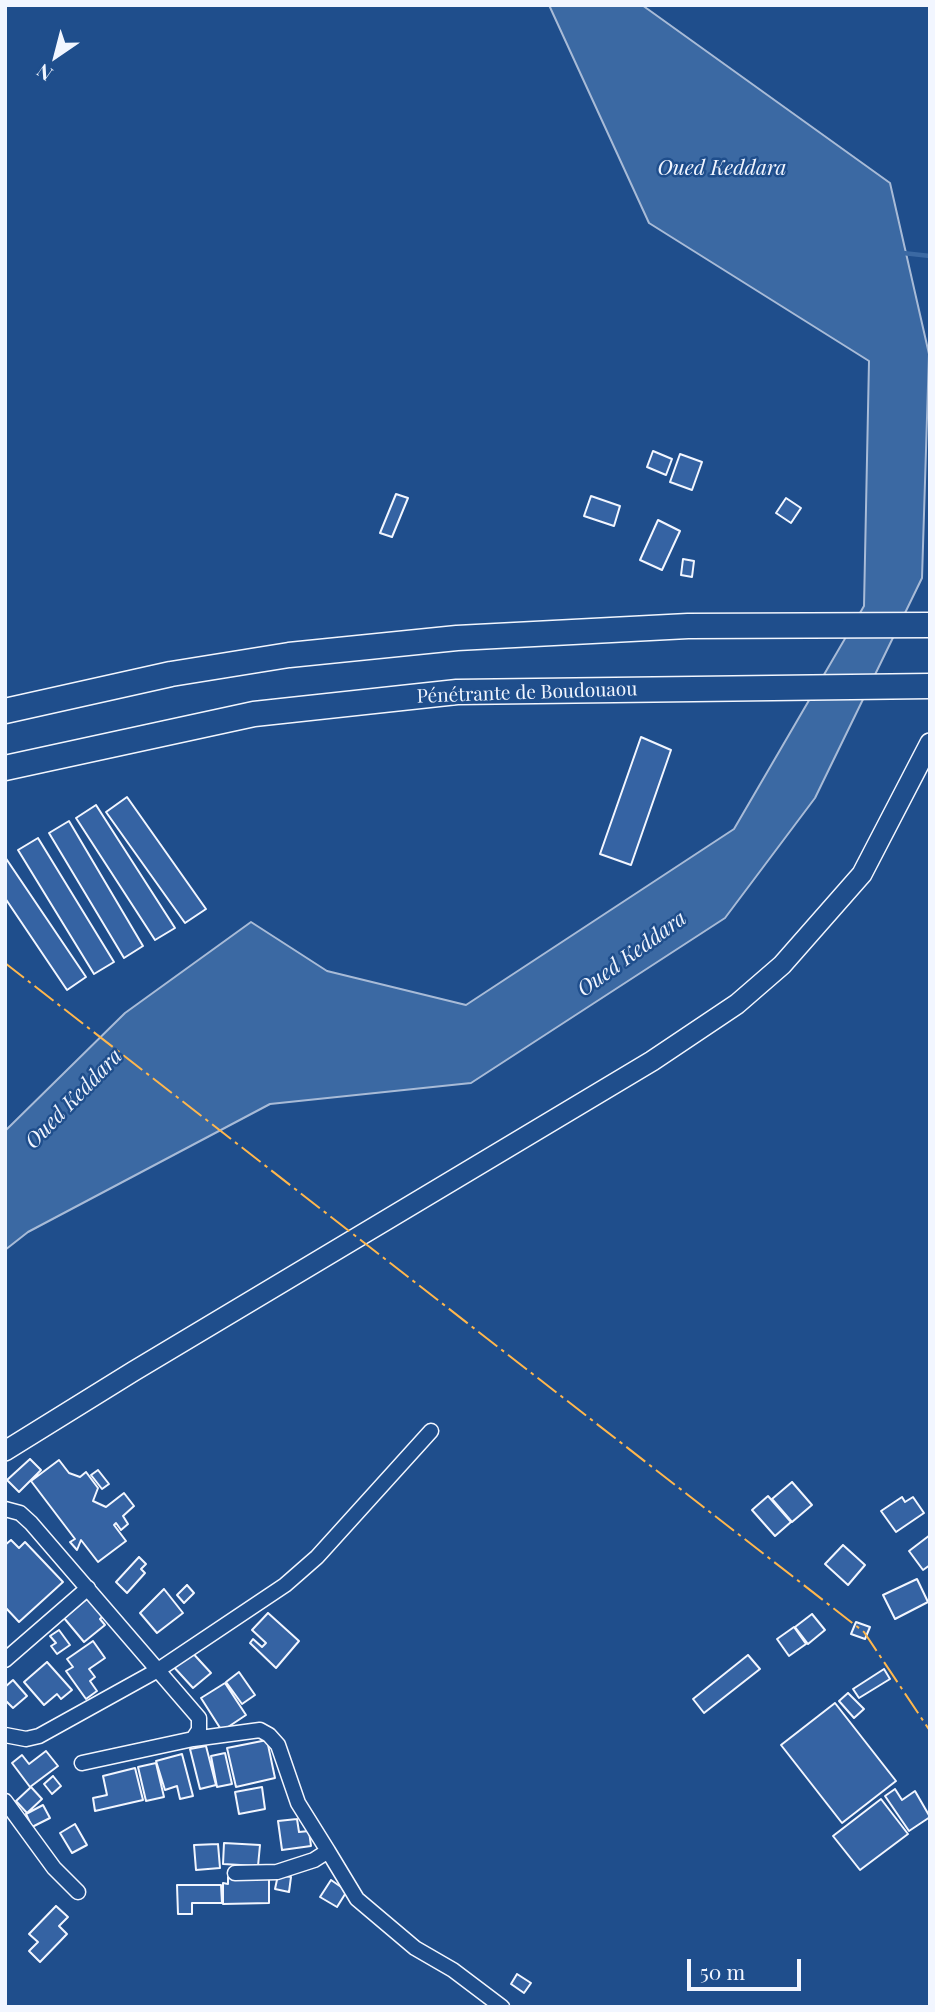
<!DOCTYPE html>
<meta charset="utf-8">
<style>
body{margin:0}
#map{position:relative;width:935px;height:2012px;overflow:hidden;background:#1f4e8c;font-family:"Playfair Display",serif}
canvas{display:block}
.frame{position:absolute;inset:0;border:7px solid #f2f6ff;pointer-events:none}
.north{position:absolute;left:21px;top:21px;width:70px;height:70px;-webkit-text-stroke:5px #1f4e8c;paint-order:stroke;rotate:215deg;font-size:19px;font-weight:700;line-height:28px;text-align:center;color:#f2f6ff}
.north::after{content:'';display:block;margin:auto;width:24px;height:32px;background:#f2f6ff;clip-path:polygon(50% 0,100% 100%,50% 72%,0 100%)}
.scale{position:absolute;left:687px;top:1959px;width:114px;height:32px;box-sizing:border-box;border:4px solid #f2f6ff;border-top:0;padding-left:9px;font-size:21px;line-height:24px;white-space:nowrap;color:#f2f6ff;-webkit-text-stroke:5px #1f4e8c;paint-order:stroke}
</style>
<div id="map">
<canvas width="935" height="2012"></canvas>
<div class="frame"></div>
<div class="north">N</div>
<div class="scale">50 m</div>
</div>
<script>
const context = document.querySelector('canvas').getContext('2d');
context.lineJoin = 'round';
function fill(path, color) { context.fillStyle = color; context.fill(path, 'evenodd'); }
const shape = rows => new Path2D(rows.map(r => 'M' + r).join(''));
function trace(path, color, width, dash) { context.strokeStyle = color; context.lineWidth = width; context.lineCap = dash ? 'butt' : 'round'; context.setLineDash(dash || []); context.stroke(path); }
function drawText(font, color, halo, rows, align = 'center') {
  context.font = font + ' "Playfair Display",serif'; context.lineWidth = 5; context.setLineDash([]); context.textBaseline = 'middle'; context.strokeStyle = halo; context.fillStyle = color; for (const [text, x, y, turn = 0] of rows) {
    context.save(); context.translate(x, y); context.rotate((+turn || 0) * Math.PI / 180); context.textAlign = isNaN(turn) ? turn : align; if (halo) context.strokeText(text, 0, 0); context.fillText(text, 0, 0); context.restore();
  }
}
const water = shape([
 [549,5,642,5,890,183,929,354,922,578,815,798,725,918,471,1083,270,1104,28,1232,5,1250,5,1131,125,1013,251,922,327,971,466,1005,734,829,864,606,869,361,649,223,549,5]
]);
fill(water, '#3b69a3');
trace(water, '#a8bbd7', 2);
trace(shape([
 [903,253,930,256]
]), '#3b69a3', 4.5);
const building = shape([
 [653,451,672,459,666,475,647,467,653,451],
 [680,454,702,462,692,490,670,482,680,454],
 [396,494,408,498,392,537,380,533,396,494],
 [591,496,620,506,614,526,584,516,591,496],
 [786,498,801,508,791,523,776,513,786,498],
 [658,520,680,531,662,570,640,560,658,520],
 [683,559,694,561,692,577,681,575,683,559],
 [641,737,671,750,631,865,600,854,641,737],
 [127,797,206,909,185,923,106,812,127,797],
 [96,805,175,928,155,940,76,818,96,805],
 [69,821,143,946,124,958,49,833,69,821],
 [38,838,114,962,94,974,18,850,38,838],
 [5,857,86,977,67,990,5,898,5,857],
 [30,1459,41,1470,19,1492,7,1480,30,1459],
 [59,1460,69,1473,80,1477,86,1472,98,1488,93,1501,106,1507,124,1493,134,1506,123,1516,128,1524,121,1530,116,1523,114,1525,126,1541,98,1562,81,1540,77,1550,70,1542,75,1539,31,1481,59,1460],
 [98,1470,109,1484,102,1489,91,1475,98,1470],
 [792,1482,812,1505,792,1522,772,1499,792,1482],
 [768,1496,791,1522,775,1536,752,1510,768,1496],
 [902,1497,905,1502,913,1497,924,1513,896,1532,881,1511,902,1497],
 [930,1535,930,1565,923,1570,909,1551,930,1535],
 [11,1540,19,1548,25,1542,63,1582,19,1622,5,1607,5,1545,11,1540],
 [843,1545,865,1565,848,1585,825,1564,843,1545],
 [139,1557,146,1564,141,1569,145,1573,127,1593,116,1582,139,1557],
 [917,1579,928,1602,895,1619,883,1595,917,1579],
 [187,1585,194,1593,184,1603,177,1595,187,1585],
 [164,1589,183,1613,157,1633,140,1613,164,1589],
 [88,1598,103,1616,100,1619,105,1625,84,1642,64,1618,88,1598],
 [268,1613,299,1641,276,1668,250,1643,253,1639,262,1647,266,1643,252,1630,268,1613],
 [812,1614,825,1630,808,1644,795,1627,812,1614],
 [856,1622,870,1627,865,1639,851,1634,856,1622],
 [794,1627,806,1644,789,1656,777,1639,794,1627],
 [59,1630,70,1645,57,1654,51,1646,56,1643,50,1636,59,1630],
 [93,1641,105,1658,89,1669,95,1677,90,1681,97,1691,86,1699,66,1671,73,1667,67,1659,93,1641],
 [189,1649,211,1673,193,1688,172,1665,189,1649],
 [748,1655,760,1669,704,1713,693,1699,748,1655],
 [47,1662,72,1690,61,1699,57,1694,44,1705,24,1682,47,1662],
 [884,1669,890,1679,859,1698,853,1689,884,1669],
 [239,1672,255,1695,242,1704,226,1682,239,1672],
 [13,1680,27,1696,13,1708,5,1700,5,1687,13,1680],
 [225,1683,246,1715,222,1731,201,1698,225,1683],
 [848,1693,864,1709,854,1718,839,1701,848,1693],
 [835,1703,896,1781,842,1823,781,1745,835,1703],
 [267,1740,275,1778,236,1787,227,1748,267,1740],
 [206,1746,216,1785,200,1789,190,1749,206,1746],
 [46,1751,58,1766,30,1787,12,1763,22,1755,29,1764,46,1751],
 [225,1753,232,1784,217,1787,211,1756,225,1753],
 [182,1754,193,1796,180,1799,177,1786,165,1790,156,1761,182,1754],
 [156,1763,164,1797,146,1801,138,1767,156,1763],
 [135,1768,143,1800,95,1811,93,1798,107,1795,103,1776,135,1768],
 [53,1776,61,1786,52,1794,44,1784,53,1776],
 [31,1787,42,1799,27,1813,16,1801,31,1787],
 [262,1787,265,1809,239,1814,235,1792,262,1787],
 [895,1789,902,1800,915,1791,930,1817,909,1831,885,1796,895,1789],
 [881,1799,908,1834,860,1870,833,1836,881,1799],
 [43,1805,50,1818,32,1827,26,1814,43,1805],
 [297,1819,299,1832,309,1831,311,1846,282,1850,278,1821,297,1819],
 [75,1824,87,1845,72,1853,60,1833,75,1824],
 [224,1843,260,1845,258,1866,223,1864,224,1843],
 [218,1844,220,1868,196,1870,194,1845,218,1844],
 [278,1875,291,1877,289,1892,275,1889,278,1875],
 [228,1877,269,1877,269,1903,223,1904,223,1883,228,1884,228,1877],
 [331,1880,347,1891,337,1907,320,1897,331,1880],
 [177,1885,221,1885,222,1903,192,1903,192,1914,178,1914,177,1885],
 [56,1906,68,1917,59,1926,67,1934,40,1962,29,1951,38,1942,29,1934,56,1906],
 [517,1974,531,1983,524,1993,511,1984,517,1974]
]);
fill(building, '#3563a3');
trace(building, '#f2f6ff', 2);
const minor = shape([
 [5,1509,20,1513,31,1523,199,1718,199,1730,193,1739,82,1763],
 [5,1660,88,1588],
 [5,1735,26,1739,39,1736,158,1670,285,1585,317,1557,431,1431],
 [193,1739,260,1730,269,1735,278,1745,298,1803,328,1851,314,1860,277,1872,235,1873],
 [5,1801,54,1868,78,1892],
 [328,1851,357,1899,415,1948,453,1970,502,2007]
]);
const secondary = shape([
 [5,1451,134,1371,652,1061,737,1004,782,965,862,874,930,743]
]);
const motorway = shape([
 [5,711,171,674,289,655,457,638,688,626,930,625],
 [5,768,254,714,457,692,930,686]
]);
trace(minor, '#f2f6ff', 17);
trace(secondary, '#f2f6ff', 22);
trace(motorway, '#f2f6ff', 27);
trace(minor, '#1f4e8c', 14);
trace(secondary, '#1f4e8c', 19);
trace(motorway, '#1f4e8c', 24);
trace(shape([
 [5,963,864,1632,930,1731]
]), '#ffb74d', 2, [24, 5, 3.5, 5]);
drawText('19px', '#f2f6ff', '#1f4e8c', [
 ["Pénétrante de Boudouaou",527,693,-2]
]);
drawText('italic 21px', '#f2f6ff', '#1f4e8c', [
 ["Oued Keddara",722,168],
 ["Oued Keddara",632,954,-36],
 ["Oued Keddara",74,1099,-46]
]);
</script>
